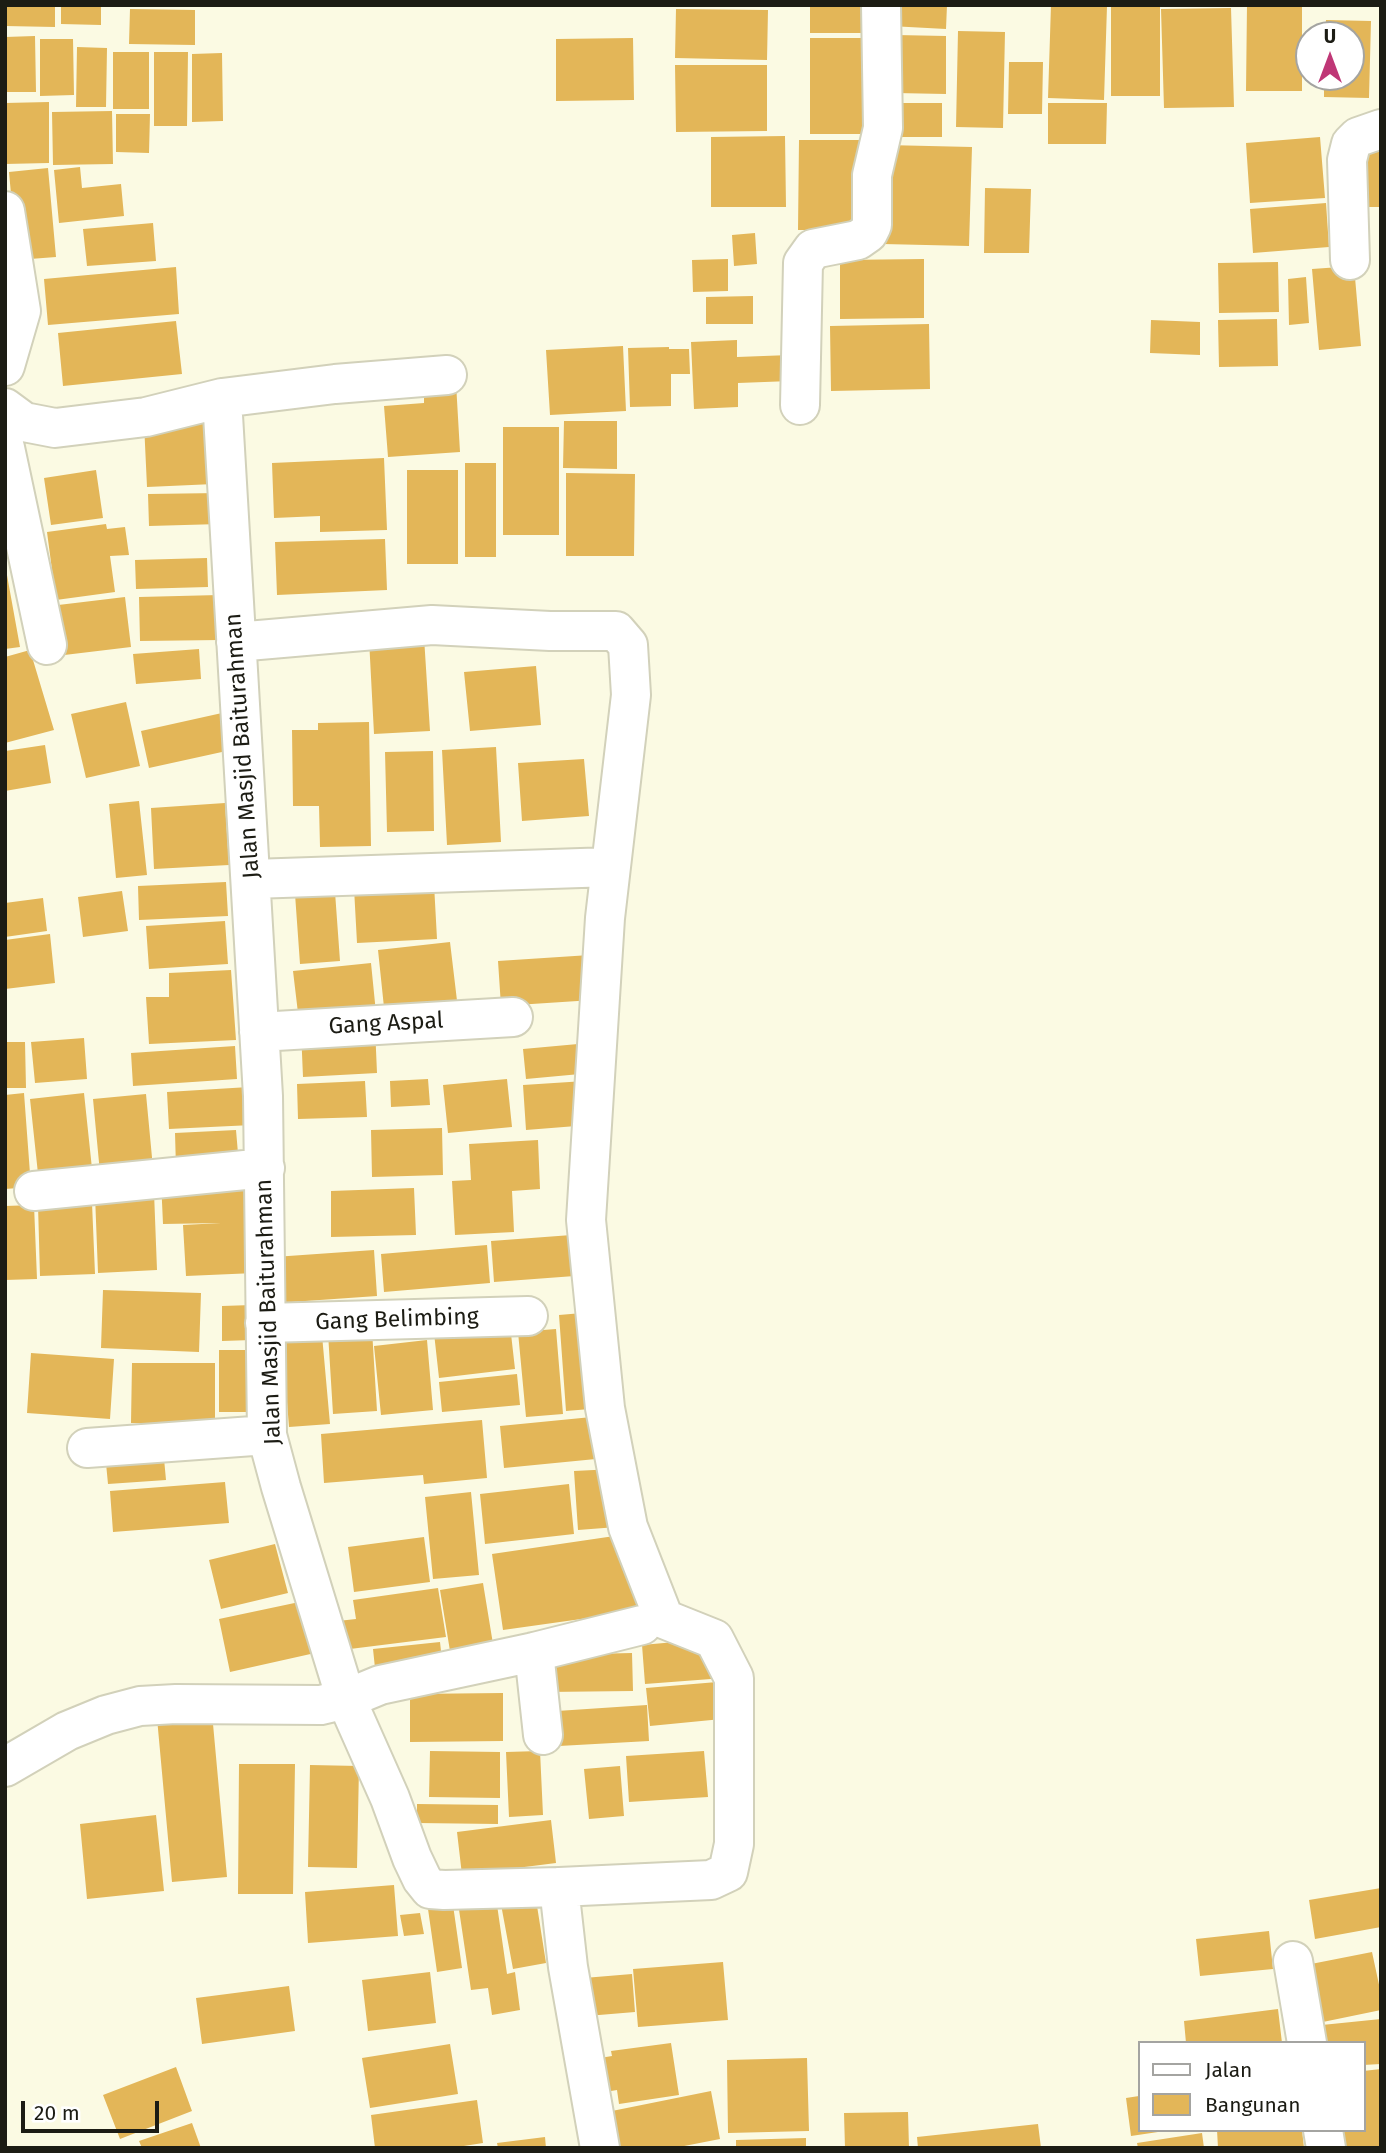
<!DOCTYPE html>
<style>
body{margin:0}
#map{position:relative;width:1386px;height:2153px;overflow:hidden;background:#fbfae3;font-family:"Fira Sans",sans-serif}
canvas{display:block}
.frame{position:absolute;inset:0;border:7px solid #1c1c14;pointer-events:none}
.legend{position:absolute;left:1138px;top:2041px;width:228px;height:91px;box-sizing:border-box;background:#fff;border:2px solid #a4a4a1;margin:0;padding:9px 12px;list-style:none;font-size:21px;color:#1c1c14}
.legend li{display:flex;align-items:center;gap:14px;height:35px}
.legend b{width:35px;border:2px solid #a4a4a1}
.north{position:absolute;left:1295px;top:21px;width:70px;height:70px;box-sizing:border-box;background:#fff;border:2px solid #a4a4a1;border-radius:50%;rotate:0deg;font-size:19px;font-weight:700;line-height:28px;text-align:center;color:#1c1c14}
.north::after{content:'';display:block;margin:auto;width:24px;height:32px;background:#bf3776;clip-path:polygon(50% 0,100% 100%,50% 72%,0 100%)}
.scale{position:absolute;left:21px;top:2101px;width:138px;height:32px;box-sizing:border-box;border:4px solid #1c1c14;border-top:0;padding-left:9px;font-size:21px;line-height:24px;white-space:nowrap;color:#1c1c14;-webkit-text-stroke:5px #fff;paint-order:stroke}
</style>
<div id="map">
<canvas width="1386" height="2153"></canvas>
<div class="frame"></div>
<ul class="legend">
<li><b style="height:9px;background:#fff"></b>Jalan</li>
<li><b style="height:19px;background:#e3b658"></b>Bangunan</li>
</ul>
<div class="north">U</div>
<div class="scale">20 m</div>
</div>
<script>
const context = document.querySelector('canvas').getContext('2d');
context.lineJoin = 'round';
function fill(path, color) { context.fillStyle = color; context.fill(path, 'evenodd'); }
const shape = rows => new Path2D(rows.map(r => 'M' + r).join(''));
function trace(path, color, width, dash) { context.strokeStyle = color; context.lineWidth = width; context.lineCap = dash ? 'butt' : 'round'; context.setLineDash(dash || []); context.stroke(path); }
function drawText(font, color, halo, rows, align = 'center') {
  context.font = font + ' "Fira Sans",sans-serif'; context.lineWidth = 5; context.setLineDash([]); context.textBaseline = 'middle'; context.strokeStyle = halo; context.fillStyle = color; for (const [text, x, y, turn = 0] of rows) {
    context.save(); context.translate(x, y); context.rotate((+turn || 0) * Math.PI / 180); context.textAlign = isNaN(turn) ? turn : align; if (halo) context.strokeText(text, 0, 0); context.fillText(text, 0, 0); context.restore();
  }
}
fill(shape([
 [5,5,55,5,55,27,5,26],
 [61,5,101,5,101,25,61,24],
 [810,5,876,5,876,33,810,33],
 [892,5,947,5,946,29,890,26],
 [1051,5,1107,6,1104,100,1048,98],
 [1247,5,1302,5,1302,91,1246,91],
 [1111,6,1160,6,1160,96,1111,96],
 [1231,8,1234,107,1164,108,1161,9],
 [130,9,195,10,195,45,129,44],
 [676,9,768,10,767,60,675,58],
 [1326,20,1371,21,1369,98,1324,97,1324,77,1351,77,1351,35,1325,35],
 [958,31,1005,32,1003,128,956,127],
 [896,35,946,36,946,94,895,93],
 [35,36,36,92,5,92,5,37],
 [633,38,634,100,556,101,556,39],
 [810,38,876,38,876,134,810,134],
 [40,39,73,39,74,95,40,96],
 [77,47,107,48,106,107,76,107],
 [113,52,149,52,149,109,113,109],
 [154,52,188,52,187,126,154,126],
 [222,53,223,121,192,122,192,54],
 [1009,62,1043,62,1042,114,1008,114],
 [675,65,767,65,767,131,676,132],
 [49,102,49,163,5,164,5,103],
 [894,103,942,103,942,137,894,137],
 [1048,103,1107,103,1106,144,1048,144],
 [112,111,113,164,53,165,52,112],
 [116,114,150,114,149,153,116,152],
 [785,136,786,207,711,207,711,137],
 [1320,137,1325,198,1250,203,1246,143],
 [799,140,860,140,860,230,798,230],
 [886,145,972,147,969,246,883,244],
 [1381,149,1381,207,1359,207,1357,150],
 [80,167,82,188,121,184,124,216,59,223,54,170],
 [48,168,56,257,17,260,9,172],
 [985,188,1031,189,1029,253,984,253],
 [1326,203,1329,247,1253,253,1250,209],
 [153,223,156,261,87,266,83,229],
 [755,233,757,264,734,266,732,235],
 [728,259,728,291,693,292,692,260],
 [924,259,924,318,840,319,840,260],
 [1278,262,1279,312,1219,313,1218,263],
 [1354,266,1361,346,1319,350,1312,269],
 [176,267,179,314,48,325,44,279],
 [1306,277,1309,323,1289,325,1288,279],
 [753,296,753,324,706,324,706,297],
 [1277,319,1278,366,1219,367,1218,320],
 [1151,320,1200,322,1200,355,1150,353],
 [176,321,182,374,63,386,58,333],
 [929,324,930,389,831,391,830,326],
 [737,340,737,357,790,355,791,381,738,383,738,407,694,409,691,342],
 [623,346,626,411,550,415,546,350],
 [669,347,669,349,689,349,690,374,671,374,671,406,630,407,628,348],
 [456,383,460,452,388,457,384,406,424,403,424,385],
 [211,420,214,484,147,487,144,423],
 [564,421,617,421,617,469,563,468],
 [503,427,559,427,559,535,503,535],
 [384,458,387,530,320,532,320,516,274,518,272,463],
 [465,463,496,463,496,557,465,557],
 [96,470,103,518,51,525,44,478],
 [407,470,458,470,458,564,407,564],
 [566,473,635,474,634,556,566,556],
 [219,493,220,524,149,526,148,494],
 [106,524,107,529,125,527,129,555,110,556,115,592,56,600,47,532],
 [385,539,387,590,277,595,275,542],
 [207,558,208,587,136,589,135,560],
 [5,564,20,647,5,649],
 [219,595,220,640,140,641,139,597],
 [125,597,131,647,56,656,50,606],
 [424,637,430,731,374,734,369,639],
 [199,649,201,679,136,684,133,654],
 [30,650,54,730,5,743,5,657],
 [536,666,541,725,470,731,464,672],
 [126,702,140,766,86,778,71,714],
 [222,713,231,750,149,768,141,731],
 [369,722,371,846,320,847,319,806,293,806,292,730,318,730,318,723],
 [45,745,51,783,5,791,5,751],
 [496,747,501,842,447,845,442,750],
 [433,751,434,831,387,832,385,752],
 [584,759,589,816,522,821,518,763],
 [139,801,147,875,116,878,109,804],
 [225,803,229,865,154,869,151,808],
 [226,882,228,916,139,920,138,886],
 [434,884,437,939,357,943,354,888],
 [122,891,128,931,83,937,78,897],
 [335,892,340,961,300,964,295,894],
 [43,898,47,931,5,937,5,903],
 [225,921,228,964,149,969,146,926],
 [50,934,55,983,5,989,5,940],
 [450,942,458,1009,385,1017,378,950],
 [590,955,593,1000,501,1006,498,961],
 [371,963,377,1023,298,1013,293,971],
 [231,970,236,1040,149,1044,146,997,169,997,169,973],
 [375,1027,377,1073,303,1077,301,1030],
 [84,1038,87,1079,35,1083,31,1042],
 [5,1042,25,1042,26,1088,5,1088],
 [589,1043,591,1073,526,1079,523,1049],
 [235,1046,237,1079,133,1086,131,1053],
 [428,1079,430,1105,391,1107,390,1081],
 [507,1079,512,1127,448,1133,443,1085],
 [365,1081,367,1117,298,1119,297,1084],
 [585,1081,589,1125,526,1130,523,1085],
 [249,1087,252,1125,169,1129,167,1092],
 [24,1093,31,1187,5,1189,5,1095],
 [84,1093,93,1178,39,1183,30,1099],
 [146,1094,153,1168,100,1173,93,1099],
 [442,1128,443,1175,372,1177,371,1130],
 [236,1130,239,1165,176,1168,175,1133],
 [538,1140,540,1189,512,1191,514,1232,455,1235,452,1181,471,1180,469,1144],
 [257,1177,255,1273,186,1276,183,1225,221,1223,163,1224,161,1180],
 [414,1188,416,1235,331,1237,331,1191],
 [154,1192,157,1270,98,1273,95,1195],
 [92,1203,95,1274,40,1276,38,1205],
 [34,1205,37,1279,5,1280,5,1206],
 [585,1234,588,1275,494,1282,491,1241],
 [487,1245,490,1283,384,1292,381,1254],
 [374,1250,377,1296,277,1303,274,1257],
 [103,1290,201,1293,199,1352,101,1348],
 [252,1305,252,1340,222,1341,222,1306],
 [594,1312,602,1408,566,1411,559,1315],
 [510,1325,515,1369,439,1378,434,1333],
 [556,1329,563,1414,526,1417,518,1332],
 [372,1330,377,1411,333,1414,328,1333],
 [322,1335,330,1424,289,1427,282,1339],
 [427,1340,433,1410,381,1415,374,1346],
 [219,1350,259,1350,259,1412,219,1412],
 [31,1353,114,1359,110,1419,27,1413],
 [132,1363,215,1363,215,1424,131,1423],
 [517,1374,520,1405,442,1412,439,1382],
 [602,1416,606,1458,504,1468,500,1426],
 [482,1420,487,1478,424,1484,423,1475,324,1483,321,1434],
 [163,1448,166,1480,108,1484,105,1453],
 [614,1469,617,1527,578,1530,574,1471],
 [225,1482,229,1523,113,1532,110,1491],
 [569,1484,574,1534,485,1544,480,1494],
 [471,1492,479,1575,433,1579,425,1497],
 [628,1534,638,1611,503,1630,492,1554],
 [424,1537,430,1582,354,1592,348,1547],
 [275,1544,288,1593,221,1609,209,1560],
 [483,1583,493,1644,450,1651,440,1590],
 [438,1588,446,1637,342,1650,338,1621,356,1619,353,1600],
 [304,1601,315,1653,230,1672,219,1619],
 [708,1639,711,1679,645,1684,642,1645],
 [440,1642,442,1660,375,1668,373,1649],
 [632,1653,633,1691,546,1692,546,1655],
 [729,1681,732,1718,650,1726,646,1688],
 [503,1693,503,1741,410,1742,410,1694],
 [647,1705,649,1741,559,1746,557,1711],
 [212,1713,227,1877,172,1882,157,1718],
 [430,1751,500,1752,500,1798,429,1797],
 [540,1751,543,1815,509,1817,506,1752],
 [704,1751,708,1797,629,1802,626,1756],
 [239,1764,295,1764,293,1894,238,1894],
 [310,1765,359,1766,357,1868,308,1867],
 [620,1766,624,1816,589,1819,584,1769],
 [417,1804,498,1805,498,1824,417,1823],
 [156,1815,164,1891,87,1899,80,1824],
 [551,1820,556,1863,462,1875,457,1832],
 [394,1885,398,1936,308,1943,305,1892],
 [1381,1888,1381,1927,1315,1939,1309,1900],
 [535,1893,546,1963,513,1969,500,1899],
 [452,1898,462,1968,437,1972,427,1902],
 [496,1898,507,1974,515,1972,520,2010,492,2015,488,1988,471,1990,458,1903],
 [420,1913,424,1934,404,1936,400,1915],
 [1269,1931,1273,1969,1200,1976,1196,1939],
 [1372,1952,1381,1994,1381,2010,1318,2023,1306,1965],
 [723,1962,728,2020,638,2027,633,1969],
 [430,1972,436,2023,368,2031,362,1980],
 [632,1974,635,2012,587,2016,584,1978],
 [289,1986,295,2031,202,2044,196,1998],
 [1278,2009,1282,2043,1186,2043,1184,2021],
 [1381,2019,1381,2064,1363,2065,1363,2043,1324,2043,1322,2025],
 [671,2043,679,2095,619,2104,617,2090,599,2093,594,2059,612,2056,611,2051],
 [450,2044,458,2094,370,2108,362,2058],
 [807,2058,809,2131,728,2133,727,2060],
 [176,2067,192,2111,120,2139,103,2095],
 [1381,2069,1381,2148,1337,2148,1335,2130,1363,2130,1363,2071],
 [711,2091,720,2139,674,2148,608,2148,602,2113],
 [1139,2096,1139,2130,1158,2130,1158,2132,1131,2136,1126,2098],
 [477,2100,483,2143,451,2148,375,2148,371,2115],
 [908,2112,909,2148,845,2148,844,2113],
 [192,2123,201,2148,142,2148,139,2141],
 [1038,2124,1041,2148,918,2148,917,2137],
 [1217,2130,1302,2130,1304,2148,1218,2148],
 [1202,2133,1204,2148,1138,2148,1137,2143],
 [545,2137,546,2148,498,2148,497,2143],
 [806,2138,806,2148,736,2148,736,2140]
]), '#e3b658');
const minor = shape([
 [5,211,21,311,5,366],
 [1350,260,1347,160,1351,144,1358,137,1381,129],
 [222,398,263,1096,267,1435,281,1487,346,1699,390,1798,412,1858,422,1879,430,1889,444,1890,559,1887,711,1880,728,1872,734,1844,734,1678,714,1639,664,1619,628,1527,605,1408,586,1220,605,918,631,695,628,645,616,631,550,631,432,625,236,642],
 [800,405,803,263,813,249,858,240,868,233,872,225,872,175,883,128,881,5],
 [5,408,24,422,55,428,146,417,222,398,335,384,447,375],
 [5,448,47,645],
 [252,879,611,867],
 [259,1032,513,1017],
 [34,1191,265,1168],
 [265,1323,528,1316],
 [87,1448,267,1435],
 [534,1652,543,1735],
 [5,1767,67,1731,106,1715,140,1706,176,1704,321,1705,346,1699,380,1685,534,1652,642,1625],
 [559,1887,568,1967,600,2148],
 [1293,1961,1307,2043],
 [1323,2130,1326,2148]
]);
trace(minor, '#d2d1ba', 42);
trace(minor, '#fff', 38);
drawText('23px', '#1c1c14', '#fff', [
 ["Jalan Masjid Baiturahman",243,746,-94],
 ["Gang Aspal",386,1024,-3],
 ["Jalan Masjid Baiturahman",269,1312,-92],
 ["Gang Belimbing",397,1320,-2]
]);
</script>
